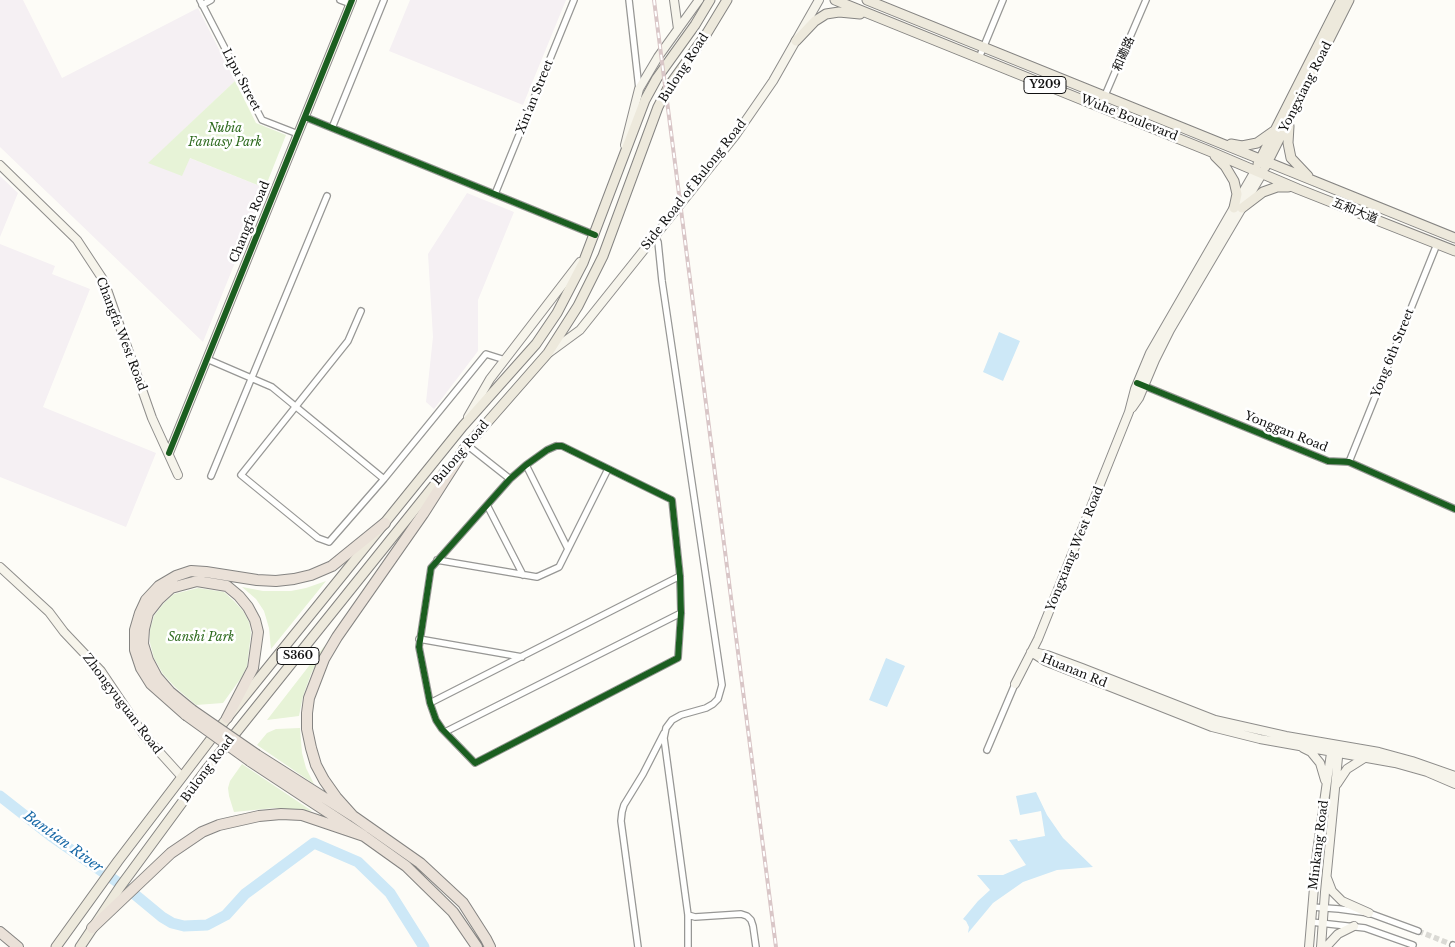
<!DOCTYPE html>
<meta charset="utf-8">
<style>
body{margin:0}
canvas{display:block;background:#fdfcf7}
</style>
<canvas width="1455" height="947"></canvas>
<script>
const context = document.querySelector('canvas').getContext('2d');
context.lineJoin = 'round';
function fill(path, color) { context.fillStyle = color; context.fill(path, 'evenodd'); }
const shape = rows => new Path2D(rows.map(r => 'M' + r).join(''));
function trace(path, color, width, dash) { context.strokeStyle = color; context.lineWidth = width; context.lineCap = dash ? 'butt' : 'round'; context.setLineDash(dash || []); context.stroke(path); }
function drawText(font, color, halo, rows, align = 'center') {
  context.font = font + ' "Libre Baskerville","Noto Sans SC",serif'; context.lineWidth = 5; context.setLineDash([]); context.textBaseline = 'middle'; context.strokeStyle = halo; context.fillStyle = color; for (const [text, x, y, turn = 0] of rows) {
    context.save(); context.translate(x, y); context.rotate((+turn || 0) * Math.PI / 180); context.textAlign = isNaN(turn) ? turn : align; if (halo) context.strokeText(text, 0, 0); context.fillText(text, 0, 0); context.restore();
  }
}
fill(shape([
 [0,0,23,0,62,78,198,8,235,81,149,163,190,158,265,188,203,342,0,147],
 [410,0,566,0,523,105,389,51],
 [0,176,18,193,0,237],
 [467,193,514,212,478,300,478,351,434,409,426,402,433,337,428,254],
 [0,244,55,266,52,274,90,289,43,407,156,453,126,527,0,477]
]), '#f5f0f3');
fill(shape([
 [235,81,256,123,286,135,265,188,190,158,182,176,148,163],
 [326,581,271,649,269,628,264,611,256,599,242,587,263,591,291,591,306,588],
 [198,588,224,592,234,601,243,611,249,622,251,633,247,666,241,678,223,703,196,705,175,687,163,674,154,658,150,643,150,630,154,616,164,603,174,594],
 [326,644,311,674,303,696,299,716,267,720],
 [300,728,302,753,306,768,314,784,257,745,267,733,276,729],
 [242,764,312,811,274,808,234,812,229,796,228,788,230,781]
]), '#e7f3d7');
fill(shape([
 [999,332,1020,341,1003,381,983,372],
 [886,658,905,666,887,707,869,700],
 [1036,792,1047,815,1063,838,1093,867,1057,870,1023,882,993,903,968,933,969,927,966,921,963,919,978,901,990,890,977,875,1003,875,1026,865,1009,840,1017,839,1018,841,1045,836,1041,811,1020,815,1016,796]
]), '#cde8f7');
trace(shape([
 [0,796,51,836,126,888],
 [133,893,162,917,172,923,184,926,207,925,226,915,245,894,314,843,358,862,390,893,424,947]
]), '#cde8f7', 11);
trace(shape([
 [1418,931,1453,945]
]), '#dad9d4', 5.5, [5.5, 3]);
const street = shape([
 [200,0,262,120,298,134],
 [340,0,351,4],
 [629,0,639,89],
 [202,5,211,0],
 [979,58,1003,0],
 [1100,107,1146,0],
 [305,117,595,235],
 [332,128,384,0],
 [495,194,574,0],
 [654,235,658,242,662,281,722,685,718,699,713,704,706,708,681,715,672,720,666,728,664,738,688,915,688,947],
 [361,311,348,341,241,475,318,538,329,542,384,479,486,354,505,360],
 [207,359,272,387,384,479],
 [1142,385,1328,461,1349,462,1455,509],
 [467,445,510,479],
 [556,446,562,446,672,500,680,576,681,613,678,658,475,763,442,729,436,720,430,703,419,647,431,568,510,479,526,465,547,450,556,446],
 [1349,462,1437,244],
 [526,465,568,549],
 [211,476,327,196],
 [487,505,523,575],
 [437,560,537,577,559,567,608,469],
 [419,639,522,657],
 [430,703,680,576],
 [445,732,681,613],
 [987,750,1015,684],
 [1312,907,1339,909,1369,913,1418,931],
 [688,915,695,917,741,914,747,916,751,920,753,926,756,947],
 [1311,922,1365,928,1413,945],
 [1453,945,1455,946],
 [638,947,621,821,622,812,624,805,643,774,664,733]
]);
const secondary = shape([
 [674,0,678,29],
 [625,145,639,89,658,57,699,0],
 [0,165,77,240,104,281,152,418,178,475],
 [550,352,580,330,735,136,773,81,819,0],
 [1132,408,1139,398,1155,360,1170,330,1262,174],
 [468,417,490,379,580,262],
 [169,453,352,0],
 [0,567,49,612,64,632,101,671,144,735,182,777],
 [1031,652,1045,661,1212,727,1260,739,1395,763,1427,772,1455,784],
 [1034,652,1047,655,1082,668,1215,720,1286,736,1379,752,1412,761,1455,776],
 [1015,684,1038,639,1129,412,1135,389,1150,353,1255,171],
 [1303,748,1311,752,1320,763,1325,780],
 [1337,784,1347,769,1366,757],
 [1327,878,1332,891,1342,901,1369,913],
 [1309,947,1317,852,1332,746],
 [1321,947,1325,892,1339,747],
 [1326,947,1338,934,1354,926]
]);
const primary = shape([
 [835,0,1209,151,1298,189,1455,251],
 [867,0,1455,238],
 [796,41,815,21,826,14,839,12,860,14],
 [1289,126,1288,143,1291,158,1308,176],
 [1231,144,1242,146,1257,143,1274,131],
 [1215,156,1225,166,1234,181,1237,194,1234,208],
 [1258,164,1341,0],
 [1265,167,1349,0],
 [1242,208,1263,192,1277,187,1288,187],
 [463,450,548,353,578,306,603,256,658,107,669,86,707,33,727,0],
 [56,947,118,861,227,718,463,426,536,344,557,313,583,263,645,100,657,78,695,25,710,0],
 [80,947,120,887,206,770,448,468]
]);
const highway = shape([
 [192,710,170,692,157,677,148,660,143,644,144,629,148,613,159,599,171,588,197,581,227,586,239,596,248,607,255,620,258,632,253,668,227,718],
 [186,715,151,684,141,668,135,650,135,630,140,613,146,600,159,586,176,576,191,571,206,572,257,580,276,581,294,579,311,575,332,566,385,523],
 [257,755,353,816,420,863,463,903,486,939,490,947],
 [250,761,364,836,406,866,453,912,477,947],
 [353,816,336,797,324,780,316,765,311,748,307,729,307,713,309,698,324,659,337,637,423,514,467,445],
 [92,928,171,853,202,832,219,825,259,816,281,814,302,815,364,836],
 [0,932,18,947]
]);
trace(street, '#979795', 8);
trace(secondary, '#8e8d8b', 10);
trace(primary, '#858482', 11);
trace(highway, '#858482', 12);
trace(street, '#fffffe', 5.5);
trace(secondary, '#f6f4eb', 8);
trace(primary, '#ede9dc', 9);
trace(highway, '#eae1d8', 10);
const rail = shape([
 [654,0,776,947]
]);
trace(rail, '#d9c6c7', 4);
trace(rail, '#fff', 2, [5.5]);
const highwayBridge = shape([
 [192,710,257,755],
 [186,715,250,761]
]);
trace(highwayBridge, '#858482', 12, []);
trace(highwayBridge, '#eae1d8', 10);
trace(shape([
 [305,117,595,235],
 [1137,383,1328,461,1349,462,1455,509],
 [556,446,562,446,672,500,680,576,681,613,678,658,475,763,442,729,436,720,430,703,419,647,431,568,510,479,526,465,547,450,556,446],
 [169,453,352,0]
]), '#1b5e20', 6);
for (const [x, y, w] of [
 [1045,85,42],
 [298,656,42]
]) { const box = new Path2D(); box.roundRect(x - w / 2, y - 8.5, w, 17, 4); context.fillStyle = '#fff'; context.fill(box); trace(box, '#111', 1); }
drawText('bold 11px', '#111', null, [
 ["Y209",1045,85],
 ["S360",298,656]
]);
drawText('12px', '#111', '#fff', [
 ["和磡路",1124,54,-67],
 ["Bulong Road",684,68,-57],
 ["Lipu Street",241,80,62],
 ["Yongxiang Road",1306,87,-63],
 ["Xin'an Street",535,97,-68],
 ["Wuhe Boulevard",1129,118,22],
 ["Side Road of Bulong Road",694,185,-52],
 ["五和大道",1355,211,22],
 ["Changfa Road",250,222,-68],
 ["Changfa West Road",121,334,69],
 ["Yong 6th Street",1393,353,-68],
 ["Yonggan Road",1286,432,22],
 ["Bulong Road",461,453,-50],
 ["Yongxiang West Road",1075,549,-68],
 ["Huanan Rd",1074,671,22],
 ["Zhongyuguan Road",122,704,53],
 ["Bulong Road",208,769,-53],
 ["Minkang Road",1319,845,-83]
]);
drawText('italic 12px', '#2f6b1f', '#fff', [
 ["Nubia",225,129],
 ["Fantasy Park",225,143],
 ["Sanshi Park",201,638]
]);
drawText('italic 14px', '#1768a6', '#fff', [
 ["Bantian River",63,842,36]
]);
</script>
